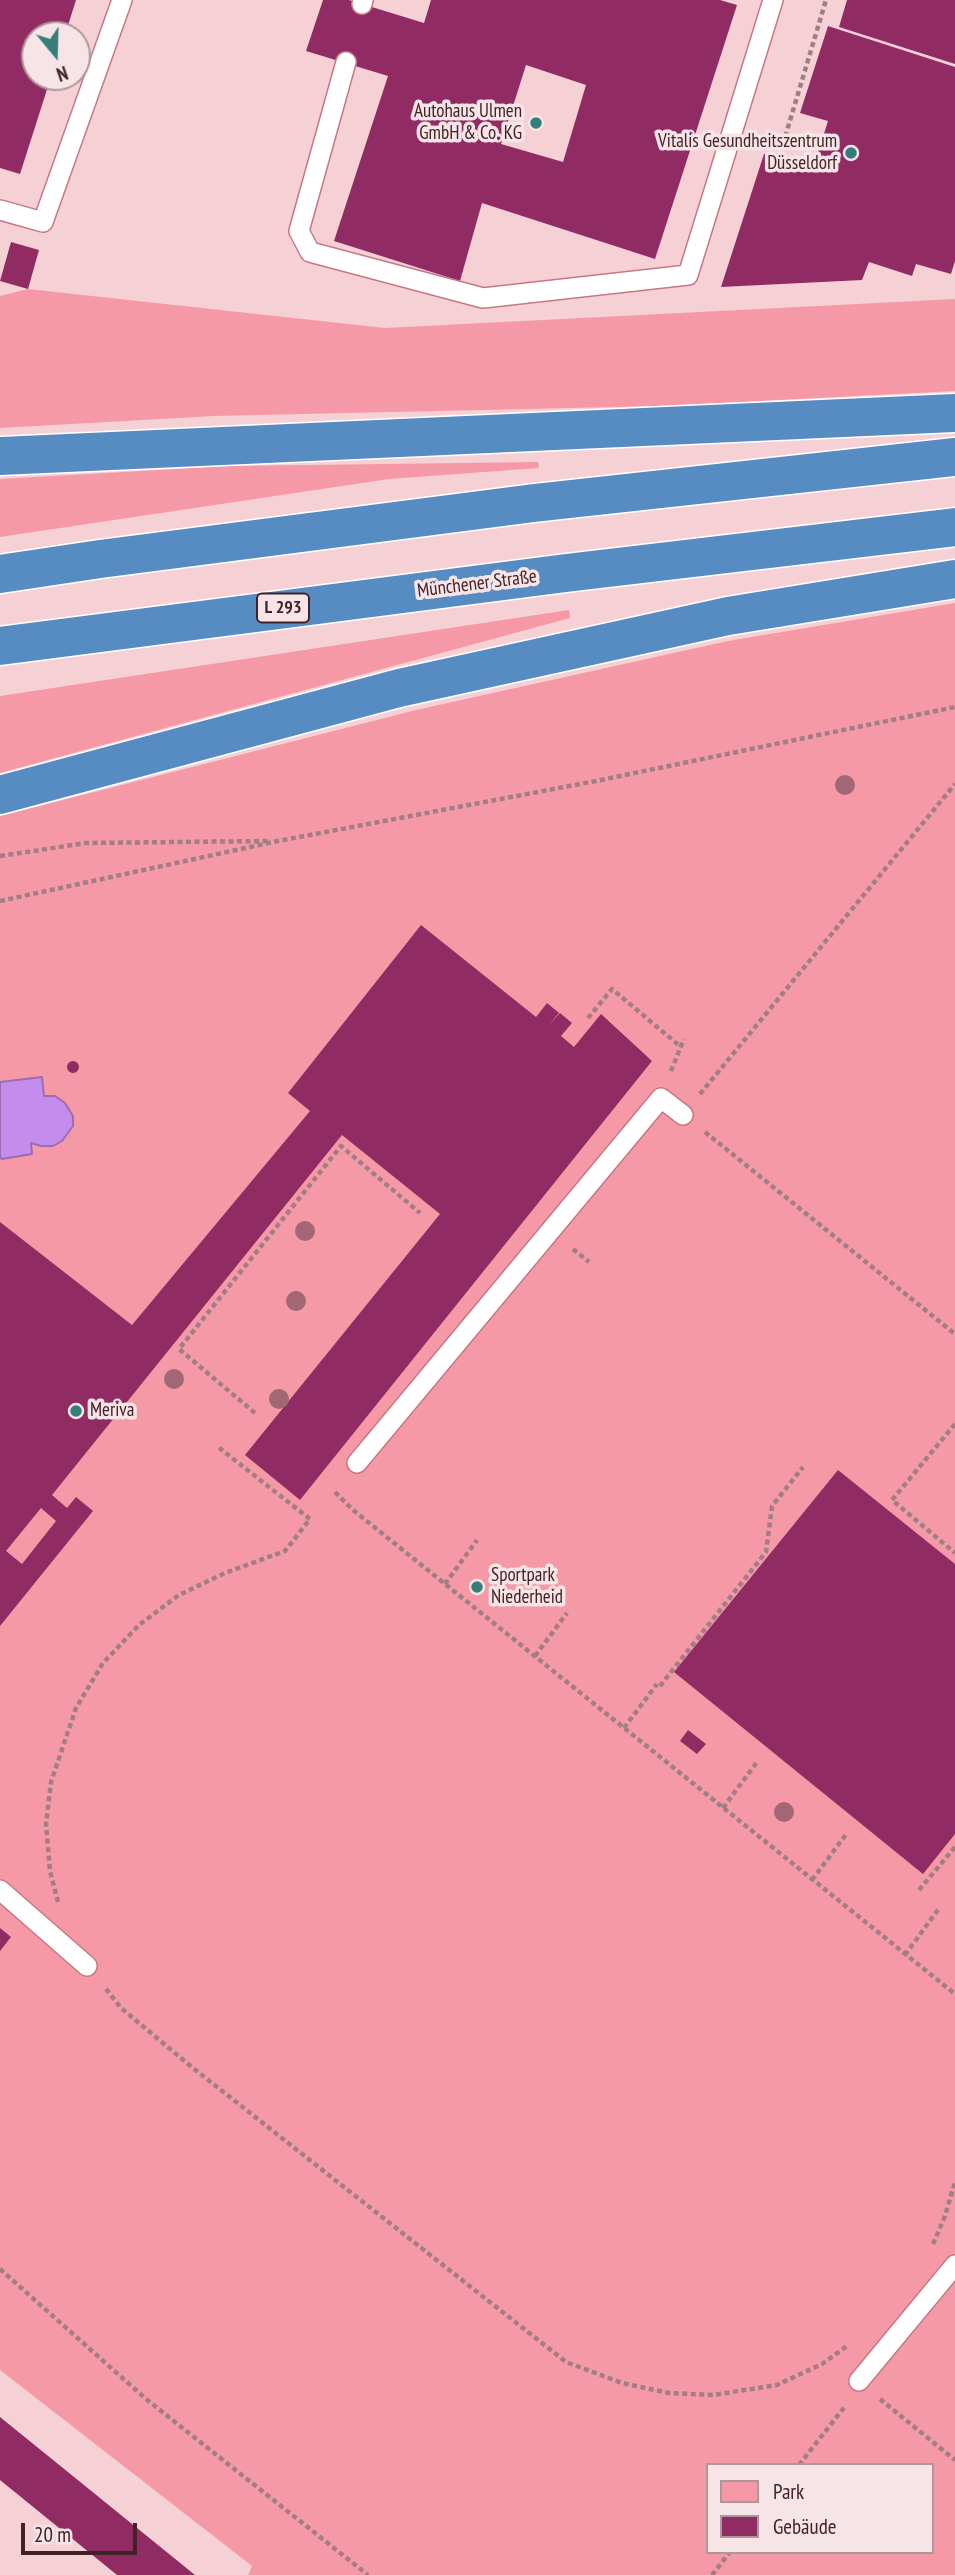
<!DOCTYPE html>
<meta charset="utf-8">
<style>
body{margin:0}
#map{position:relative;width:955px;height:2575px;overflow:hidden;background:#f5d1d6;font-family:"PT Sans Narrow",sans-serif}
canvas{display:block}
.legend{position:absolute;left:706px;top:2463px;width:228px;height:91px;box-sizing:border-box;background:#f6e4e6;border:2px solid #ae969a;margin:0;padding:9px 12px;list-style:none;font-size:21px;color:#432227}
.legend li{display:flex;align-items:center;gap:14px;height:35px}
.legend b{width:35px;border:2px solid #ae969a}
.north{position:absolute;left:21px;top:21px;width:70px;height:70px;box-sizing:border-box;background:#f6e4e6;border:2px solid #ae969a;border-radius:50%;rotate:161deg;font-size:19px;font-weight:700;line-height:28px;text-align:center;color:#432227}
.north::after{content:'';display:block;margin:auto;width:24px;height:32px;background:#367e7a;clip-path:polygon(50% 0,100% 100%,50% 72%,0 100%)}
.scale{position:absolute;left:21px;top:2523px;width:116px;height:32px;box-sizing:border-box;border:4px solid #432227;border-top:0;padding-left:9px;font-size:21px;line-height:24px;white-space:nowrap;color:#432227;-webkit-text-stroke:5px #f6e4e6;paint-order:stroke}
</style>
<div id="map">
<canvas width="955" height="2575"></canvas>
<ul class="legend">
<li><b style="height:19px;background:#f699a7"></b>Park</li>
<li><b style="height:19px;background:#912b64"></b>Gebäude</li>
</ul>
<div class="north">N</div>
<div class="scale">20 m</div>
</div>
<script>
const context = document.querySelector('canvas').getContext('2d');
context.lineJoin = 'round';
function fill(path, color) { context.fillStyle = color; context.fill(path, 'evenodd'); }
const shape = rows => new Path2D(rows.map(r => 'M' + r).join(''));
function trace(path, color, width, dash) { context.strokeStyle = color; context.lineWidth = width; context.lineCap = dash ? 'butt' : 'round'; context.setLineDash(dash || []); context.stroke(path); }
function drawText(font, color, halo, rows, align = 'center') {
  context.font = font + ' "PT Sans Narrow",sans-serif'; context.lineWidth = 7; context.setLineDash([]); context.textBaseline = 'middle'; context.strokeStyle = halo; context.fillStyle = color; for (const [text, x, y, turn = 0] of rows) {
    context.save(); context.translate(x, y); context.rotate((+turn || 0) * Math.PI / 180); context.textAlign = isNaN(turn) ? turn : align; if (halo) context.strokeText(text, 0, 0); context.fillText(text, 0, 0); context.restore();
  }
}
fill(shape([
 [28,289,385,328,955,299,955,391,660,406,214,416,0,428,0,296],
 [538,462,539,468,389,479,0,537,0,479,229,466],
 [955,603,955,2575,248,2575,252,2566,0,2370,0,816,416,710,728,641],
 [708,2465,932,2465,932,2552,708,2552],
 [569,610,570,618,0,773,0,696]
]), '#f699a7');
const water = shape([
 [42,1077,44,1096,55,1096,65,1103,73,1116,73,1126,62,1141,53,1146,41,1146,31,1143,32,1154,2,1159,0,1157,0,1082,42,1077]
]);
fill(water, '#c48ced');
trace(water, '#9d6cb2', 2);
fill(shape([
 [0,0,76,0,65,35,35,35,35,77,51,77,20,174,0,168],
 [323,0,349,0,424,23,431,0,720,0,737,5,655,259,482,203,460,281,334,241,388,76,306,51],
 [526,65,586,85,563,162,501,144],
 [847,0,955,0,955,64,839,27],
 [828,26,955,67,955,261,951,274,916,264,912,276,869,262,862,280,721,287,764,154,813,168,828,121,800,113],
 [11,242,39,250,28,289,0,281],
 [421,925,536,1017,547,1003,559,1013,548,1026,560,1013,572,1023,561,1036,574,1047,601,1014,652,1061,300,1500,245,1455,440,1214,342,1135,52,1495,67,1508,76,1497,93,1511,0,1626,0,1222,132,1325,310,1111,288,1093],
 [41,1508,56,1521,22,1564,6,1551],
 '67 1067a6 6 0 1 1 12 0a6 6 0 1 1-12 0Z',
 [838,1470,955,1564,955,1834,923,1874,674,1672],
 [688,1730,706,1744,697,1754,680,1741],
 [0,1928,11,1937,0,1951],
 [0,2417,195,2575,117,2575,0,2480]
]), '#912b64');
const lane = shape([
 [362,4,363,0],
 [346,62,299,231,310,252,483,298,688,275,773,0],
 [0,210,43,222,122,0],
 [357,1463,661,1098,683,1115],
 [0,1890,87,1966],
 [859,2381,955,2265]
]);
const highway = shape([
 [0,456,955,413],
 [0,574,100,559,534,503,955,457],
 [0,646,566,573,955,527],
 [0,795,399,688,728,616,955,579]
]);
trace(lane, '#c87784', 22);
trace(highway, '#fff', 41);
trace(shape([
 [821,145,786,134,826,0],
 [0,856,86,843,268,841],
 [0,901,278,841,596,781,955,707],
 [588,1018,612,989,681,1047],
 [671,1071,684,1039],
 [700,1094,955,784],
 [705,1132,955,1334],
 [573,1249,589,1262],
 [255,1413,179,1349,341,1146,420,1213],
 [955,1424,892,1500,955,1553],
 [335,1492,353,1510,955,1994],
 [445,1584,477,1540],
 [535,1656,567,1613],
 [660,1686,766,1552,772,1506,803,1467],
 [624,1728,657,1684],
 [723,1808,757,1762],
 [812,1880,847,1833],
 [919,1890,955,1847],
 [58,1902,50,1871,46,1824,51,1782,76,1708,103,1663,139,1625,179,1595,225,1573,285,1551,310,1519,218,1447],
 [905,1955,940,1907],
 [106,1989,121,2008,193,2068,566,2362,622,2383,669,2393,713,2395,777,2385,822,2364,847,2346],
 [933,2244,945,2216,955,2182],
 [0,2269,146,2399,368,2575],
 [880,2399,955,2460],
 [799,2465,846,2405],
 [712,2575,730,2552]
]), '#a07e83', 4.5, [5, 3.5]);
trace(lane, '#fff', 19);
trace(highway, '#578cc3', 38);
context.fillStyle = '#a16775';
for (const [x, y] of [
 [845,785],
 [305,1231],
 [296,1301],
 [174,1379],
 [279,1399],
 [784,1812]
]) { context.beginPath(); context.arc(x, y, 10, 0, 2 * Math.PI); context.fill(); }
for (const [x, y, r, color] of [
 [536,123,7,"#367e7a"],
 [851,153,7,"#367e7a"],
 [76,1411,7,"#367e7a"],
 [477,1587,7,"#367e7a"]
]) { const dot = new Path2D(); dot.arc(x, y, r, 0, 2 * Math.PI); context.fillStyle = color; context.fill(dot); trace(dot, '#f6e4e6', 2.5); }
for (const [x, y, w] of [
 [283,608,52]
]) { const box = new Path2D(); box.roundRect(x - w / 2, y - 14.5, w, 29, 5); context.fillStyle = '#f6e4e6'; context.fill(box); trace(box, '#432227', 2); }
drawText('bold 18px', '#432227', null, [
 ["L 293",283,608]
]);
drawText('19px', '#432227', '#f6e4e6', [
 ["Autohaus Ulmen",522,112],
 ["GmbH & Co. KG",522,134],
 ["Vitalis Gesundheitszentrum",837,142],
 ["Düsseldorf",837,164],
 ["Meriva",90,1411,"left"],
 ["Sportpark",491,1576,"left"],
 ["Niederheid",491,1598,"left"]
], 'right');
drawText('19px', '#432227', '#f6e4e6', [
 ["Münchener Straße",477,584,-7]
]);
</script>
